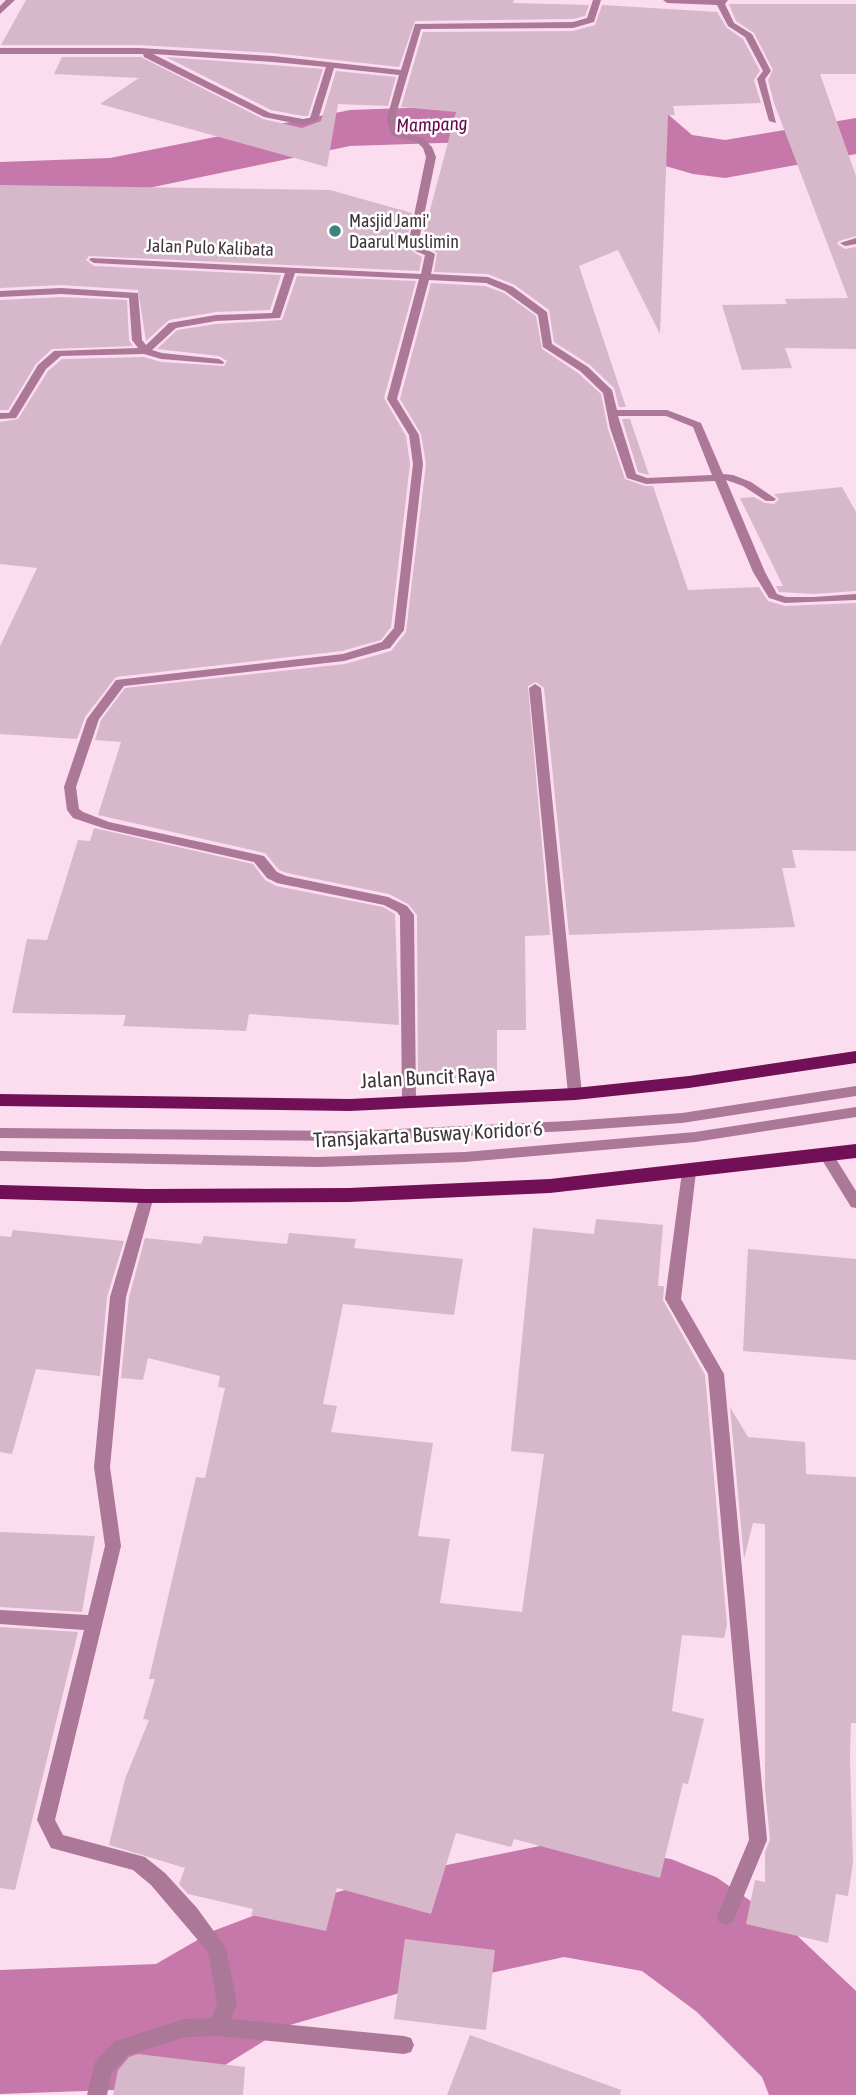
<!DOCTYPE html>
<style>
body{margin:0}
canvas{display:block;background:#fcdcef}
</style>
<canvas width="856" height="2095"></canvas>
<script>
const context = document.querySelector('canvas').getContext('2d');
context.lineJoin = 'round';
const shape = rows => new Path2D(rows.map(r => 'M' + r).join(''));
function fill(path, color) { context.fillStyle = color; context.fill(path, 'evenodd'); }
function trace(path, color, width, dash) { context.strokeStyle = color; context.lineWidth = width; context.lineCap = dash ? 'butt' : 'round'; context.setLineDash(dash || []); context.stroke(path); }
function drawText(font, color, halo, rows, align = 'center') {
  context.font = font + ' "Asap Condensed",sans-serif'; context.lineWidth = 5; context.setLineDash([]); context.textBaseline = 'middle'; context.strokeStyle = halo; context.fillStyle = color; for (const [text, x, y, turn = 0] of rows) {
    context.save(); context.translate(x, y); context.rotate((+turn || 0) * Math.PI / 180); context.textAlign = isNaN(turn) ? turn : align; if (halo) context.strokeText(text, 0, 0); context.fillText(text, 0, 0); context.restore();
  }
}
fill(shape([
 [630,100,663,110,692,135,725,140,856,118,856,154,725,178,693,174,648,161,621,137,350,146,110,196,0,200,0,162,110,158,350,110,630,100],
 [564,1841,671,1859,716,1877,787,1926,856,1991,856,2095,769,2095,762,2077,697,2012,642,1971,564,1957,403,1992,290,2025,217,2070,171,2088,0,2094,0,1970,156,1964,213,1931,258,1914,403,1874,564,1841]
]), '#c578a9');
fill(shape([
 [26,0,514,0,513,3,589,5,585,16,573,19,415,21,399,67,273,53,139,45,1,45],
 [729,4,856,4,856,74,820,74,856,176,856,236,839,241,837,244,845,249,856,247,856,349,785,348,792,368,742,370,722,305,787,304,785,299,848,298,774,103,768,80,773,70,754,33,736,21],
 [602,5,717,12,727,28,743,39,760,71,754,80,761,103,673,106,675,115,668,115,660,334,618,250,579,266,626,407,619,407,614,388,590,365,554,342,549,310,515,285,488,274,434,272,437,253,424,245,422,240,456,112,401,107,423,32,573,31,595,25],
 [62,57,141,57,263,119,302,128,321,121,336,71,396,77,388,106,338,104,327,167,100,104,139,78,54,74],
 [166,57,273,65,323,69,308,116,303,116,271,110],
 [0,185,330,190,412,213,407,241,413,252,422,257,419,271,89,256,86,260,94,266,281,275,270,310,216,312,169,320,146,341,138,290,61,285,0,288],
 [297,276,416,281,384,398,406,436,410,464,391,627,381,640,342,651,116,677,85,717,77,739,0,734,0,646,37,568,0,564,0,422,18,419,48,371,62,359,144,357,161,362,224,366,227,361,219,356,157,349,177,330,216,324,282,320],
 [431,283,485,286,504,293,536,316,542,349,578,373,601,394,608,429,625,479,645,486,653,486,688,590,759,587,768,601,785,606,856,603,856,851,792,850,796,868,782,868,795,927,569,935,544,688,536,682,528,686,550,935,525,936,526,1030,497,1030,497,1078,418,1078,417,915,408,904,389,894,287,873,279,870,265,853,98,815,121,742,95,740,101,720,125,688,345,664,391,651,406,632,426,464,421,434,400,399],
 [61,297,127,300,129,340,133,346,52,349,36,364,8,410,0,410,0,300],
 [622,419,630,419,649,475,638,472],
 [842,487,856,512,856,591,814,594,779,592,776,586,783,586,740,498,754,497,765,503,774,504,779,499,774,494],
 [94,828,253,864,265,880,276,886,383,907,395,914,399,1025,249,1014,246,1031,123,1026,126,1015,12,1013,27,939,47,940,78,840,90,841],
 [596,1219,663,1225,658,1286,664,1286,663,1300,705,1375,727,1625,724,1638,682,1635,672,1711,704,1719,688,1784,683,1783,660,1878,514,1839,511,1847,456,1833,431,1914,337,1888,326,1931,251,1915,253,1909,188,1894,179,1884,185,1868,109,1845,125,1779,149,1720,143,1719,155,1679,149,1679,196,1477,205,1478,225,1388,218,1387,220,1376,148,1358,143,1380,121,1378,129,1297,145,1238,201,1244,204,1236,287,1244,289,1233,356,1239,354,1248,463,1259,454,1315,343,1304,323,1404,337,1406,331,1432,433,1443,418,1536,450,1539,440,1603,522,1612,544,1454,511,1451,533,1228,594,1234],
 [13,1230,124,1241,107,1297,100,1376,36,1369,12,1454,0,1452,0,1236,11,1237],
 [748,1249,856,1259,856,1360,743,1351],
 [730,1407,748,1437,805,1442,806,1474,856,1477,856,1723,851,1723,850,1757,853,1863,848,1896,836,1894,828,1943,746,1924,755,1880,765,1882,765,1852,770,1840,765,1789,765,1524,753,1523,744,1559],
 [0,1532,95,1536,82,1612,0,1607],
 [0,1627,78,1632,15,1890,0,1888],
 [405,1939,495,1950,486,2030,394,2019],
 [470,2035,621,2090,620,2095,447,2095],
 [138,2054,245,2067,243,2095,113,2095,118,2070,129,2057]
]), '#d7b8ca');
fill(shape([
 [535,684,541,688,582,1094,575,1099,568,1094,529,688,535,684],
 [856,1086,856,1096,682,1123,569,1131,355,1141,0,1138,0,1128,355,1131,569,1121,682,1113,856,1086],
 [856,1107,856,1117,695,1142,465,1162,319,1167,0,1161,0,1151,319,1157,465,1152,695,1132,856,1107],
 [826,1150,831,1151,856,1191,856,1208,851,1207,819,1155,821,1151,826,1150]
]), '#ac7898');
fill(shape([
 [6,0,15,0,0,14,0,6,6,0],
 [593,0,601,0,594,22,573,28,421,29,395,118,400,133,423,138,432,147,436,157,419,240,422,247,435,254,431,274,488,277,513,287,547,312,552,344,588,367,612,390,617,410,667,410,701,423,723,474,733,475,751,482,776,499,774,501,766,501,743,486,726,480,765,572,777,594,786,597,814,597,856,594,856,600,785,603,769,598,753,572,715,481,646,484,627,478,610,428,603,393,580,371,543,347,538,315,505,291,486,283,429,280,397,399,419,435,423,464,404,630,390,648,344,661,124,686,99,719,76,787,79,809,83,812,109,822,264,856,277,872,286,876,388,897,407,906,414,915,416,1102,409,1107,402,1102,400,916,397,912,384,905,277,883,267,878,254,862,106,829,73,818,67,810,64,787,87,719,116,680,343,654,382,642,394,628,413,464,409,435,387,399,419,279,295,273,280,318,216,321,176,328,152,350,162,353,219,359,224,362,223,364,161,359,144,354,61,356,46,369,16,418,0,419,0,413,9,413,38,365,54,351,138,348,132,340,129,298,61,294,0,297,0,291,61,288,138,293,142,340,146,345,169,323,216,315,272,313,285,273,94,263,89,260,91,258,421,274,425,255,415,251,409,240,426,157,423,148,417,142,391,135,387,118,399,75,334,68,318,120,303,125,264,117,144,57,143,54,0,54,0,48,139,48,273,56,401,70,415,24,573,22,587,18,593,0],
 [153,54,273,62,326,67,310,118,303,119,270,113,153,54],
 [618,416,666,416,693,427,712,475,647,478,636,474,618,416],
 [663,0,728,0,725,4,734,23,752,34,771,71,765,79,776,123,769,121,757,79,763,71,745,37,728,26,717,5,667,3,663,0],
 [856,238,856,244,845,246,840,243,856,238],
 [689,1167,694,1168,696,1172,681,1299,724,1374,767,1840,733,1922,726,1925,719,1922,717,1916,749,1840,708,1374,665,1299,682,1172,684,1168,689,1167],
 [147,1191,152,1192,154,1196,126,1297,110,1467,121,1546,55,1820,63,1835,145,1857,165,1873,197,1908,226,1948,237,2003,231,2019,404,2036,411,2038,414,2045,411,2052,404,2054,219,2036,185,2037,128,2055,111,2074,107,2095,87,2095,95,2062,115,2041,185,2019,212,2018,217,2003,208,1952,151,1885,133,1870,51,1848,37,1820,84,1630,0,1624,0,1610,88,1615,105,1546,94,1467,110,1297,140,1196,142,1192,147,1191]
]), '#ac7898');
fill(shape([
 [856,1051,856,1063,689,1088,575,1100,350,1111,0,1106,0,1094,350,1099,575,1088,689,1076,856,1051],
 [856,1144,856,1158,550,1193,349,1202,147,1203,0,1199,0,1185,147,1189,349,1188,550,1179,856,1144]
]), '#711057');
for (const [x, y, r, color] of [
 [335,231,7,"#3c8481"]
]) { const dot = new Path2D(); dot.arc(x, y, r, 0, 2 * Math.PI); context.fillStyle = color; context.fill(dot); trace(dot, '#fff', 2.5); }
drawText('18px', '#41353c', '#fff', [
 ["Masjid Jami'",349,221],
 ["Daarul Muslimin",349,242]
], 'left');
drawText('18px', '#41353c', '#fff', [
 ["Jalan Pulo Kalibata",210,248,2]
]);
drawText('italic 19px', '#68074f', '#fff', [
 ["Mampang",432,125,-2]
]);
drawText('21px', '#41353c', '#fff', [
 ["Jalan Buncit Raya",428,1078,-3],
 ["Transjakarta Busway Koridor 6",428,1135,-3]
]);
</script>
